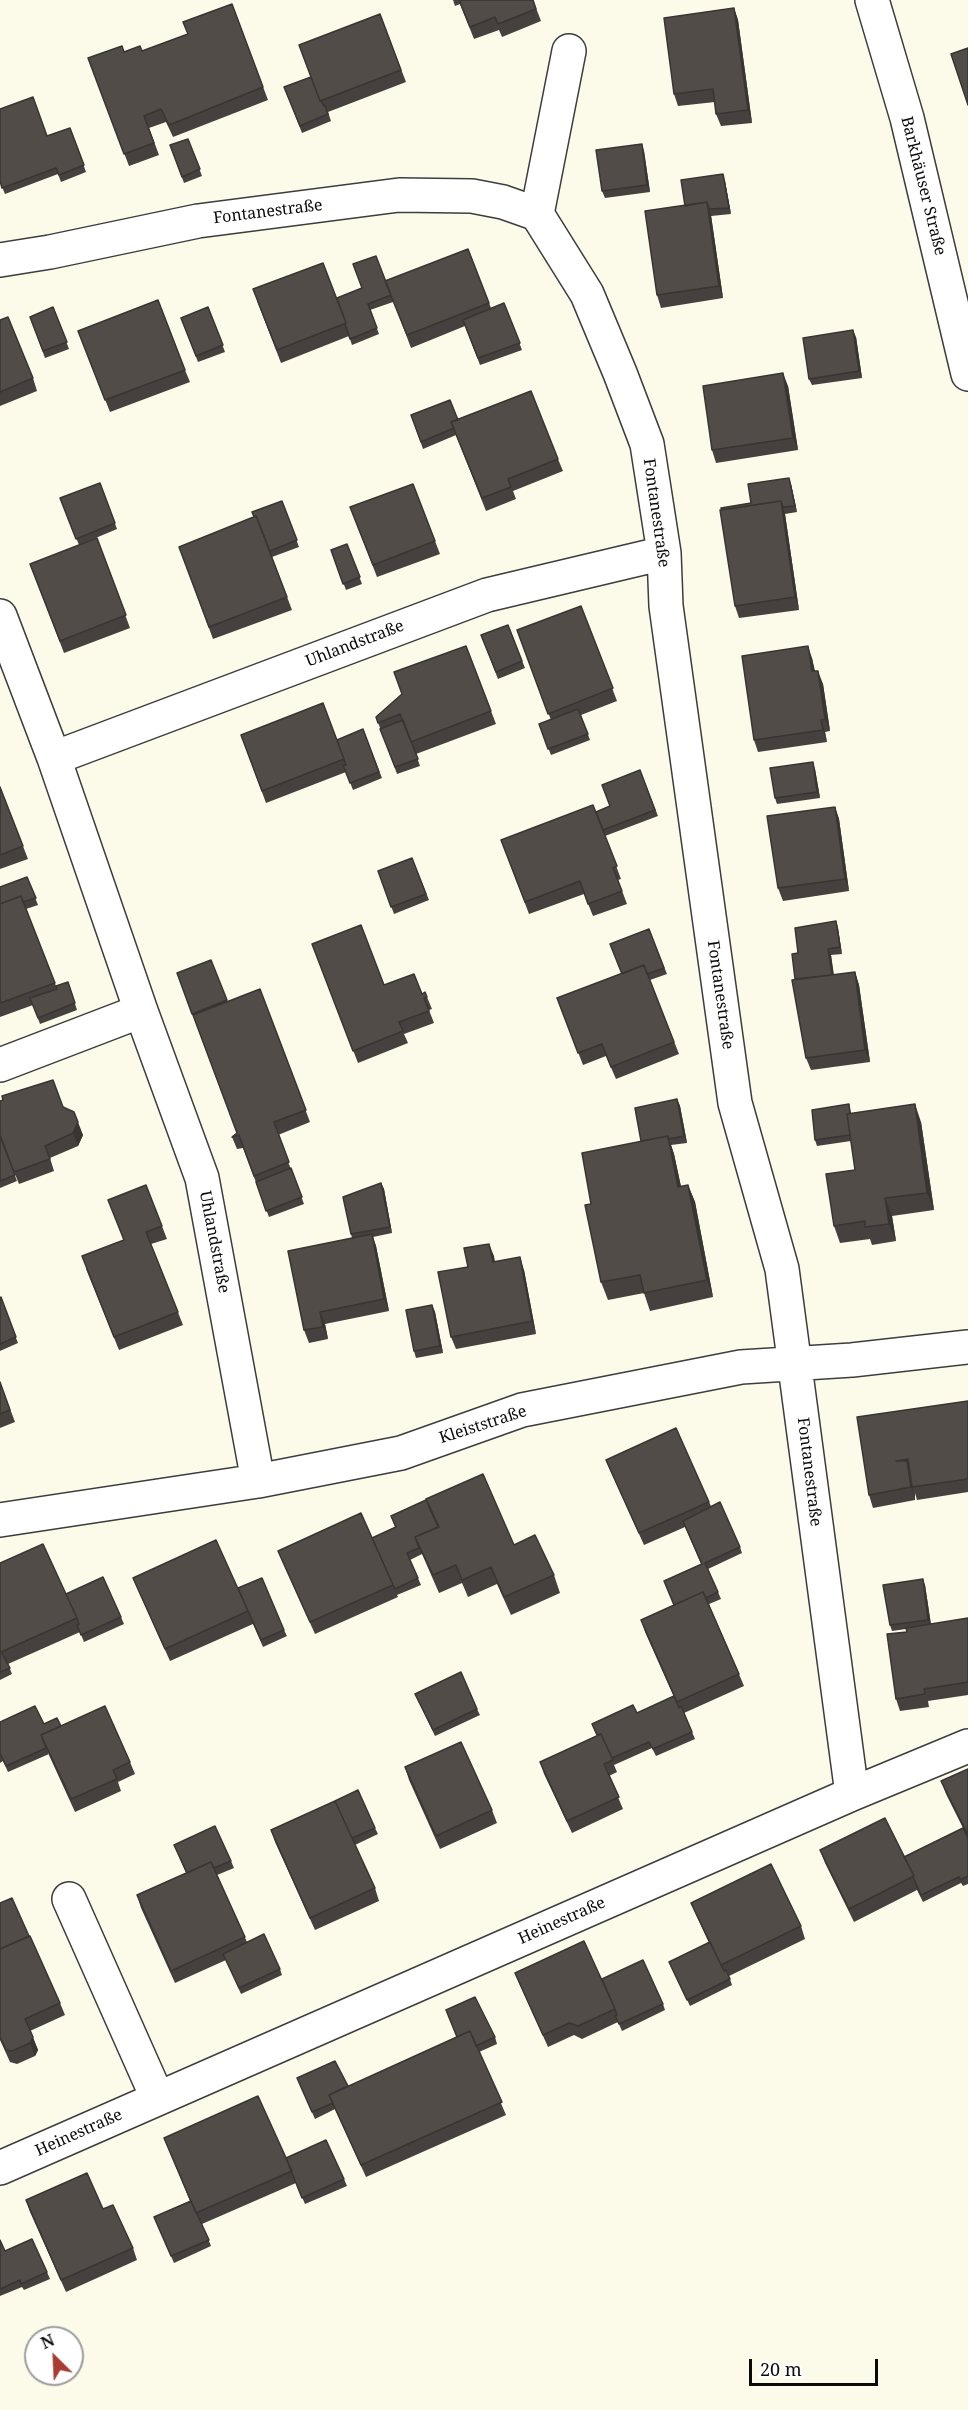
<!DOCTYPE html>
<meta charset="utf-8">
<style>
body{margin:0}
#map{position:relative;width:968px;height:2410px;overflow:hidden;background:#fcfbe9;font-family:"Noto Serif",serif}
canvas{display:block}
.north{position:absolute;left:24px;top:2326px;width:60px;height:60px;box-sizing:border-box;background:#fff;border:2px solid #9d9d9d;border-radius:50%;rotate:336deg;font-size:16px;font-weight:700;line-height:24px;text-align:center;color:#0a0a0a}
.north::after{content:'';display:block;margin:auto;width:21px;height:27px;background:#a83c33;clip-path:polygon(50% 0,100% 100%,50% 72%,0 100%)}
.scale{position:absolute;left:749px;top:2359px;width:129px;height:27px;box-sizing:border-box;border:3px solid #0a0a0a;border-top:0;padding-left:8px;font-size:18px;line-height:21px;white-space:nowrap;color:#0a0a0a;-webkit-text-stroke:4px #fff;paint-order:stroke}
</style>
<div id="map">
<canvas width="968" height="2410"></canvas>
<div class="north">N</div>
<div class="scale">20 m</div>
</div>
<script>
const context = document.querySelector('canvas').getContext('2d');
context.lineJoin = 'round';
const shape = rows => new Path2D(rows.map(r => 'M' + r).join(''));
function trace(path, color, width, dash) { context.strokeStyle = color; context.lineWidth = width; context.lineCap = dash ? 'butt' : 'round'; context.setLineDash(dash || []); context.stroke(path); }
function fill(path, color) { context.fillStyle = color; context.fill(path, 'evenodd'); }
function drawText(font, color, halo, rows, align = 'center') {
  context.font = font + ' "Noto Serif",serif'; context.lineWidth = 6; context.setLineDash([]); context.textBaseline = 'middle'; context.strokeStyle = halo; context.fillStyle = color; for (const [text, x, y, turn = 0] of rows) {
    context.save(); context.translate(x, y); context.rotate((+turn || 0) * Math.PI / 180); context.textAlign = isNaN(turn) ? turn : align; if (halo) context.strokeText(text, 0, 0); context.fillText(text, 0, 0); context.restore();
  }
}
const minor = shape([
 [872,0,907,118,968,374],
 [537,214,569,51],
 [0,260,50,252,198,221,399,195,472,196,503,202,537,214,587,294,620,373,647,444,664,553,666,606,735,1103,782,1269,852,1794],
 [0,616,54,758,141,1011,202,1178,258,1481],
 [54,758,487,595,664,553],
 [0,1065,141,1011],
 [0,1520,258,1481,401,1453,522,1410,741,1367,852,1360,968,1347],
 [69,1899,157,2097],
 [0,2168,852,1794,968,1746]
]);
trace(minor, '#3d3d3d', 36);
trace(minor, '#fff', 33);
fill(shape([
 [453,0,533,0,541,21,502,37,499,30,474,39,460,4,455,6],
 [232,4,268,100,173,137,166,122,149,128,159,155,129,166,88,58,124,52,142,51,188,34],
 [734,8,738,20,752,123,721,126,716,114,715,102,678,106,674,94],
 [380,14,406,82,328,112,331,121,302,133,284,87,311,77],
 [70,128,86,172,61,182,58,174,5,194,0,182,47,136],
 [188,139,202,176,184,183,170,145],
 [644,151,650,192,605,198,602,191],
 [725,181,731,214,711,216,723,298,661,308,657,295,685,206],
 [468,249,491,308,504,303,522,350,480,365,465,326,411,348,393,300,393,302,370,310,379,334,352,345,349,336,281,363,257,301,337,299,387,285],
 [53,307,69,349,45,358,30,317],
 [208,307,225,352,198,362,181,318],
 [0,320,33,378,37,391,0,406],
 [78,331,185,370,190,382,110,412],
 [856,337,862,378,812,385,809,379],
 [788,386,798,450,716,463,712,450],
 [411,415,458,420,558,459,563,471,513,491,516,499,486,511,456,435,423,449],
 [100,483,117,529,79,545,60,498],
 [413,484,440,554,377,577,350,507],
 [791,484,797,512,785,514,799,610,739,618,735,606,751,503],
 [282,501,299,547,272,557,292,610,213,639,179,547,254,517],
 [97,538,130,628,64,653,30,564],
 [347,544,362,584,346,590,331,550],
 [581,606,617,701,581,715,590,740,551,755,539,724,551,720,517,630],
 [508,625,525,668,498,679,481,635],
 [466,646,496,724,416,754,420,766,397,774,376,717],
 [812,658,815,671,823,684,830,731,825,732,827,742,758,752,754,740],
 [363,729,382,778,353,790,346,772,266,803,241,735,337,740],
 [815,769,820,798,777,804,775,798],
 [640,770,658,816,605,836,621,879,618,880,627,904,593,916,584,894,529,914,501,840,596,812,610,806],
 [0,787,28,859,0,869],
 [835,807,839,819,849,891,783,901,778,888],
 [412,858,429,900,394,914,378,871],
 [27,877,38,905,26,909,56,986,68,982,77,1010,40,1024,33,1005,0,1017,0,887],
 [836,921,838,928,842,954,831,955,834,975,855,972,859,985,870,1062,811,1070,806,1058,795,979,798,953],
 [649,929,667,974,650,980,679,1054,616,1079,606,1056,583,1065,557,998,621,974],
 [312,944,384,985,422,994,427,997,432,1009,429,1010,434,1023,404,1034,408,1043,358,1063],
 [211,960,227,1002,260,989,310,1122,278,1135,304,1204,269,1217,243,1148,237,1149,232,1137,237,1133,177,973],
 [677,1099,680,1106,687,1143,671,1145,674,1154,681,1187,688,1185,695,1202,713,1297,650,1311,644,1293,608,1300,601,1282,641,1141],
 [0,1101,63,1107,83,1135,78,1146,50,1158,54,1171,19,1184,7,1154,17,1181,0,1188],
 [849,1104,851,1113,921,1122,934,1210,892,1216,896,1241,872,1245,870,1239,840,1243,834,1226,855,1170,851,1141,817,1146,815,1140],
 [381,1183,384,1189,392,1233,373,1237,376,1246,389,1311,325,1324,328,1339,309,1343,304,1330,352,1238,351,1234],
 [146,1185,167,1239,151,1244,183,1325,119,1350,86,1269,124,1240],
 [489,1244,495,1262,524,1270,536,1334,456,1349,451,1337,468,1267],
 [0,1298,18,1343,0,1351],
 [432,1305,435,1312,443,1353,416,1358,414,1351],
 [0,1382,15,1422,0,1428],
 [968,1401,968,1492,917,1500,915,1493,915,1500,873,1508,869,1495,857,1417],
 [606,1460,709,1502,711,1506,740,1547,742,1553,708,1569,721,1599,709,1604,739,1674,744,1686,684,1713,695,1739,656,1756,652,1748,614,1765,617,1772,609,1776,623,1809,572,1833,544,1774,540,1762,597,1736,592,1724,637,1713,674,1697,645,1632,641,1620,674,1605,664,1581,701,1564,685,1527,644,1545,611,1472],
 [391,1516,514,1545,554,1575,560,1593,511,1615,497,1584,468,1597,462,1583,439,1593,422,1554,410,1560,421,1585,397,1595,398,1597,315,1634,283,1563,278,1551,372,1538,395,1527],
 [0,1563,66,1594,121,1617,124,1624,84,1642,80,1632,8,1664,12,1674,0,1680],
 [133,1578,238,1588,284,1630,287,1636,263,1647,253,1624,170,1661,138,1590],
 [925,1585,931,1624,968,1618,968,1695,928,1701,929,1707,900,1711,896,1699,907,1632,906,1629,892,1631,890,1625],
 [415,1694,477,1709,480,1715,435,1736],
 [0,1722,44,1724,61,1726,130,1762,135,1774,118,1782,121,1791,75,1812,48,1753,49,1754,8,1772,3,1761,0,1763],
 [405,1767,492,1810,497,1823,440,1849,409,1780],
 [968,1769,968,1884,963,1886,961,1883,923,1902,917,1890,854,1922,825,1863,820,1850,904,1857,963,1828,946,1794,941,1781],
 [375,1828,378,1834,355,1845,375,1888,379,1901,315,1930,275,1842,271,1830],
 [174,1845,231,1861,234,1868,217,1875,247,1942,280,1969,282,1975,241,1994,226,1960,175,1983,141,1908,137,1895,186,1873],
 [0,1903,60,2003,65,2015,30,2031,38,2050,35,2056,17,2064,10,2062,0,2040],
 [691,1903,801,1926,805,1939,729,1976,732,1985,690,2006,669,1962,709,1943,696,1915],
 [515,1973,602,1979,663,2004,665,2010,622,2031,618,2022,582,2039,574,2035,548,2047,520,1985],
 [495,2037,497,2044,479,2052,506,2115,366,2177,335,2109,315,2119,297,2078,348,2086],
 [164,2138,286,2158,344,2179,347,2186,305,2204,296,2183,202,2224,211,2246,174,2263,154,2217,190,2201],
 [26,2200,103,2209,133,2248,137,2260,66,2292,30,2212],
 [0,2240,5,2251,47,2272,50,2279,24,2290,22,2287,0,2296]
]), '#46413e');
fill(shape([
 [734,8,738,20,752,123,748,110],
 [642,144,644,151,650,192,647,185],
 [723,174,725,181,731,214,729,208],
 [707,202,711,215,723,298,719,286],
 [853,330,856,337,862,378,859,371],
 [783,373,788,386,798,450,793,438],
 [789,478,791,484,797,512,795,506],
 [781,501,785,514,799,610,795,597],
 [808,646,812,658,817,684,812,671],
 [818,671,823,684,830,731,825,719],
 [821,720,825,732,827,742,823,730],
 [813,762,815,769,820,798,817,792],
 [835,807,839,819,849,891,845,879],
 [836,921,838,928,842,954,840,947],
 [828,949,831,955,835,987,833,981],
 [855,972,859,985,870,1062,865,1050],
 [677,1099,680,1106,687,1143,684,1136],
 [915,1104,921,1122,934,1210,927,1193],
 [78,1122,83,1135,78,1146,73,1133],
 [668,1136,674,1154,685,1205,678,1187],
 [381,1183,384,1189,392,1233,390,1227],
 [688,1185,695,1202,713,1297,707,1280],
 [885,1198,892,1216,896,1241,889,1224],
 [372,1234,376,1246,389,1311,384,1299],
 [489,1244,494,1256,497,1275,493,1262],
 [520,1257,524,1270,536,1334,532,1321],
 [432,1305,435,1312,443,1353,440,1346],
 [320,1312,325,1324,328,1339,323,1327],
 [907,1461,912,1473,912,1487,915,1500,911,1487],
 [923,1579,925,1585,931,1626,928,1620],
 [33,2037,38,2050,35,2056,30,2043]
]), '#393532');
const building = shape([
 [459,0,533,0,536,9,498,24,495,17,470,27,459,0],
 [232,4,263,87,169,125,161,109,144,116,154,143,124,154,88,58,122,46,124,52,140,46,142,51,188,34,183,22,232,4],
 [734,8,748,110,716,114,713,89,674,94,664,18,734,8],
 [380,14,401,70,320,101,299,45,380,14],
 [968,48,968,105,951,54,968,48],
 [311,77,320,101,321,101,324,106,325,106,328,114,300,126,284,87,311,77],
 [33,97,47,136,70,128,84,165,59,175,56,168,2,188,0,181,0,109,33,97],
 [188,139,200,169,182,177,170,145,188,139],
 [642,144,647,185,602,191,596,150,642,144],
 [723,174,729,208,709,209,707,202,685,206,681,180,723,174],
 [707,202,719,286,657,295,645,211,707,202],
 [468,249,489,303,407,335,385,281,468,249],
 [376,256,391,295,368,304,377,328,350,339,345,324,346,323,337,298,362,288,353,264,376,256],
 [323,263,346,323,277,350,253,289,323,263],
 [158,300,185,370,105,400,78,331,158,300],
 [504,303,520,343,478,358,463,320,504,303],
 [53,307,67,342,43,351,30,317,53,307],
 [208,307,223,345,196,356,181,318,208,307],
 [8,317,33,378,0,392,0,320,8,317],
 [853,330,859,371,809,379,803,338,853,330],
 [783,373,793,438,712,450,703,386,783,373],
 [531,391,558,459,508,479,511,487,482,498,451,422,531,391],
 [450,400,458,420,451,422,454,428,421,442,411,415,450,400],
 [789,478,795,506,783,507,781,501,722,510,721,508,751,503,748,484,789,478],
 [100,483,115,523,76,539,60,498,100,483],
 [413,484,435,541,373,565,350,507,413,484],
 [282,501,297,540,270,551,256,516,254,517,252,512,282,501],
 [781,501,795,597,735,606,720,510,781,501],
 [256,516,287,597,209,627,179,547,256,516],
 [97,538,126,615,60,641,30,564,97,538],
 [347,544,360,577,343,584,331,550,347,544],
 [581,606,613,688,548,714,517,630,581,606],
 [508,625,522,661,496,672,481,635,508,625],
 [466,646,491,711,411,742,400,714,378,723,376,717,402,694,394,672,466,646],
 [808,646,812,671,818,671,825,719,821,720,823,730,754,740,742,656,808,646],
 [323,703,344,759,262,791,241,735,323,703],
 [578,709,588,734,548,749,539,724,578,709],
 [403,720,418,759,395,767,380,729,403,720],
 [363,729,379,772,350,783,343,765,346,765,337,740,363,729],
 [813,762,817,792,775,798,770,768,813,762],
 [640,770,655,810,603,830,596,812,610,806,602,785,640,770],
 [0,787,23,846,0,855,0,787],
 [593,805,617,866,613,868,622,891,588,904,580,881,525,902,501,840,593,805],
 [835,807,845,879,778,888,767,816,835,807],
 [412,858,426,894,391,907,378,871,412,858],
 [27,877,36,898,23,902,21,896,0,904,0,887,27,877],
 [21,896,55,983,0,1003,0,904,21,896],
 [836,921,840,947,828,949,832,975,795,979,792,954,798,953,795,928,836,921],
 [361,925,384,985,414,974,422,994,425,992,427,997,424,998,429,1011,399,1022,403,1031,353,1051,312,944,361,925],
 [649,929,664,968,647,974,644,965,622,974,610,944,649,929],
 [211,960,227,1000,192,1014,177,973,211,960],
 [644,965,674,1042,611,1067,602,1044,578,1053,557,998,644,965],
 [855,972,865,1050,806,1058,792,980,855,972],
 [68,982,75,1003,38,1018,30,998,57,989,56,986,68,982],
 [260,989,306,1110,274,1122,289,1162,254,1176,239,1135,232,1137,237,1133,193,1015,260,989],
 [53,1080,63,1107,74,1112,78,1122,73,1133,45,1146,50,1159,14,1172,0,1135,0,1101,3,1100,2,1096,53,1080],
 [677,1099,684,1136,668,1139,668,1136,641,1141,635,1108,677,1099],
 [849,1104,850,1113,847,1114,850,1135,815,1140,812,1110,849,1104],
 [915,1104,927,1193,885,1198,889,1224,865,1227,865,1221,834,1226,826,1174,855,1170,847,1114,915,1104],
 [0,1136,15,1175,0,1181,0,1136],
 [668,1136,678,1187,688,1185,707,1280,644,1293,640,1275,601,1282,585,1205,591,1204,582,1153,668,1136],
 [291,1168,302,1197,266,1211,256,1182,291,1168],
 [381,1183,390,1227,351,1234,343,1197,381,1183],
 [146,1185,162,1226,146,1232,178,1312,114,1337,82,1256,124,1240,108,1200,146,1185],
 [372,1234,384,1299,320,1312,323,1327,304,1330,288,1251,372,1234],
 [489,1244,493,1262,520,1257,532,1321,451,1337,438,1272,468,1267,464,1248,489,1244],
 [1,1297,16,1337,0,1344,0,1298,1,1297],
 [432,1305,440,1346,414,1351,406,1310,432,1305],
 [0,1382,10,1410,0,1414,0,1382],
 [968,1401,968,1479,912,1487,908,1459,896,1461,907,1461,911,1487,869,1495,857,1417,968,1401],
 [676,1428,709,1502,639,1533,606,1460,676,1428],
 [483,1474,514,1545,535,1535,554,1575,504,1597,491,1567,462,1580,456,1565,433,1575,415,1537,439,1527,426,1499,483,1474],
 [426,1500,438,1527,415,1537,419,1548,407,1553,418,1578,395,1589,372,1538,396,1527,391,1516,426,1500],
 [720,1502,740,1547,705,1563,718,1592,706,1598,703,1592,674,1605,664,1581,702,1564,683,1521,720,1502],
 [361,1513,393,1585,310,1622,278,1551,361,1513],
 [216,1540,248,1611,165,1649,133,1578,216,1540],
 [43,1544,77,1618,1,1652,0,1650,0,1563,43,1544],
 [103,1577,121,1617,81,1635,77,1625,79,1624,77,1618,66,1594,103,1577],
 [262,1578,284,1630,261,1640,238,1588,262,1578],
 [923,1579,928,1620,890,1625,883,1585,923,1579],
 [703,1592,739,1674,677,1702,641,1620,703,1592],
 [968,1618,968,1682,924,1689,925,1694,896,1699,887,1634,907,1632,906,1628,968,1618],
 [0,1650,10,1668,0,1672,0,1650],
 [461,1672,477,1709,433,1730,415,1694,461,1672],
 [674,1696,679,1708,681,1706,692,1732,653,1749,649,1742,612,1758,601,1734,597,1735,592,1724,633,1705,637,1713,674,1696],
 [35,1706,44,1724,57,1718,61,1726,41,1735,46,1748,6,1766,1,1755,0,1755,0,1722,35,1706],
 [105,1706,130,1762,113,1770,117,1779,71,1799,41,1735,105,1706],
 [601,1734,613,1760,604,1764,619,1797,567,1821,540,1762,601,1734],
 [461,1742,492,1810,436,1836,405,1767,461,1742],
 [968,1769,968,1835,941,1781,968,1769],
 [358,1790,375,1828,352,1838,335,1801,358,1790],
 [335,1801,375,1888,310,1918,271,1830,335,1801],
 [885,1818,914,1876,849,1909,820,1850,885,1818],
 [215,1826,231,1861,214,1868,211,1862,187,1873,174,1845,215,1826],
 [963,1828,968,1838,968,1876,961,1880,959,1877,921,1895,913,1877,914,1876,904,1857,963,1828],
 [211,1862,245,1937,171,1971,137,1895,211,1862],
 [771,1864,801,1926,721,1965,691,1903,771,1864],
 [12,1898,29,1936,0,1949,0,1903,12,1898],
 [264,1934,280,1969,239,1988,223,1954,264,1934],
 [30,1936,60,2003,25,2019,33,2037,30,2043,12,2051,6,2050,0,2037,0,1949,30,1936],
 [584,1941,615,2009,578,2026,569,2023,543,2035,515,1973,584,1941],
 [710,1942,724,1971,726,1970,730,1979,687,2000,669,1962,710,1942],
 [643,1960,663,2004,619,2024,615,2016,617,2015,615,2009,602,1979,643,1960],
 [475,1997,495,2037,476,2046,470,2031,457,2037,446,2010,475,1997],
 [470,2031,502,2102,361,2165,329,2095,470,2031],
 [335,2061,348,2086,329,2095,333,2103,312,2112,297,2078,335,2061],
 [258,2096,292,2171,196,2213,164,2138,258,2096],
 [326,2140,344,2179,302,2198,286,2158,326,2140],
 [87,2173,103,2209,113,2205,133,2248,61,2280,26,2200,87,2173],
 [191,2201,209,2240,171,2256,154,2217,191,2201],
 [32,2239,47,2272,21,2284,20,2280,0,2289,0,2240,5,2251,32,2239]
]);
fill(building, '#514c48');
trace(building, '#393532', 1.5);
drawText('16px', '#0a0a0a', '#fff', [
 ["Barkhäuser Straße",923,186,76],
 ["Fontanestraße",268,212,-7],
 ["Fontanestraße",656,513,82],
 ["Uhlandstraße",355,644,-21],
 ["Fontanestraße",720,995,82],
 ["Uhlandstraße",214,1242,79],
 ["Kleiststraße",483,1425,-18],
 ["Fontanestraße",809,1472,83],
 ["Heinestraße",562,1921,-24],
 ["Heinestraße",79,2133,-24]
]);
</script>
